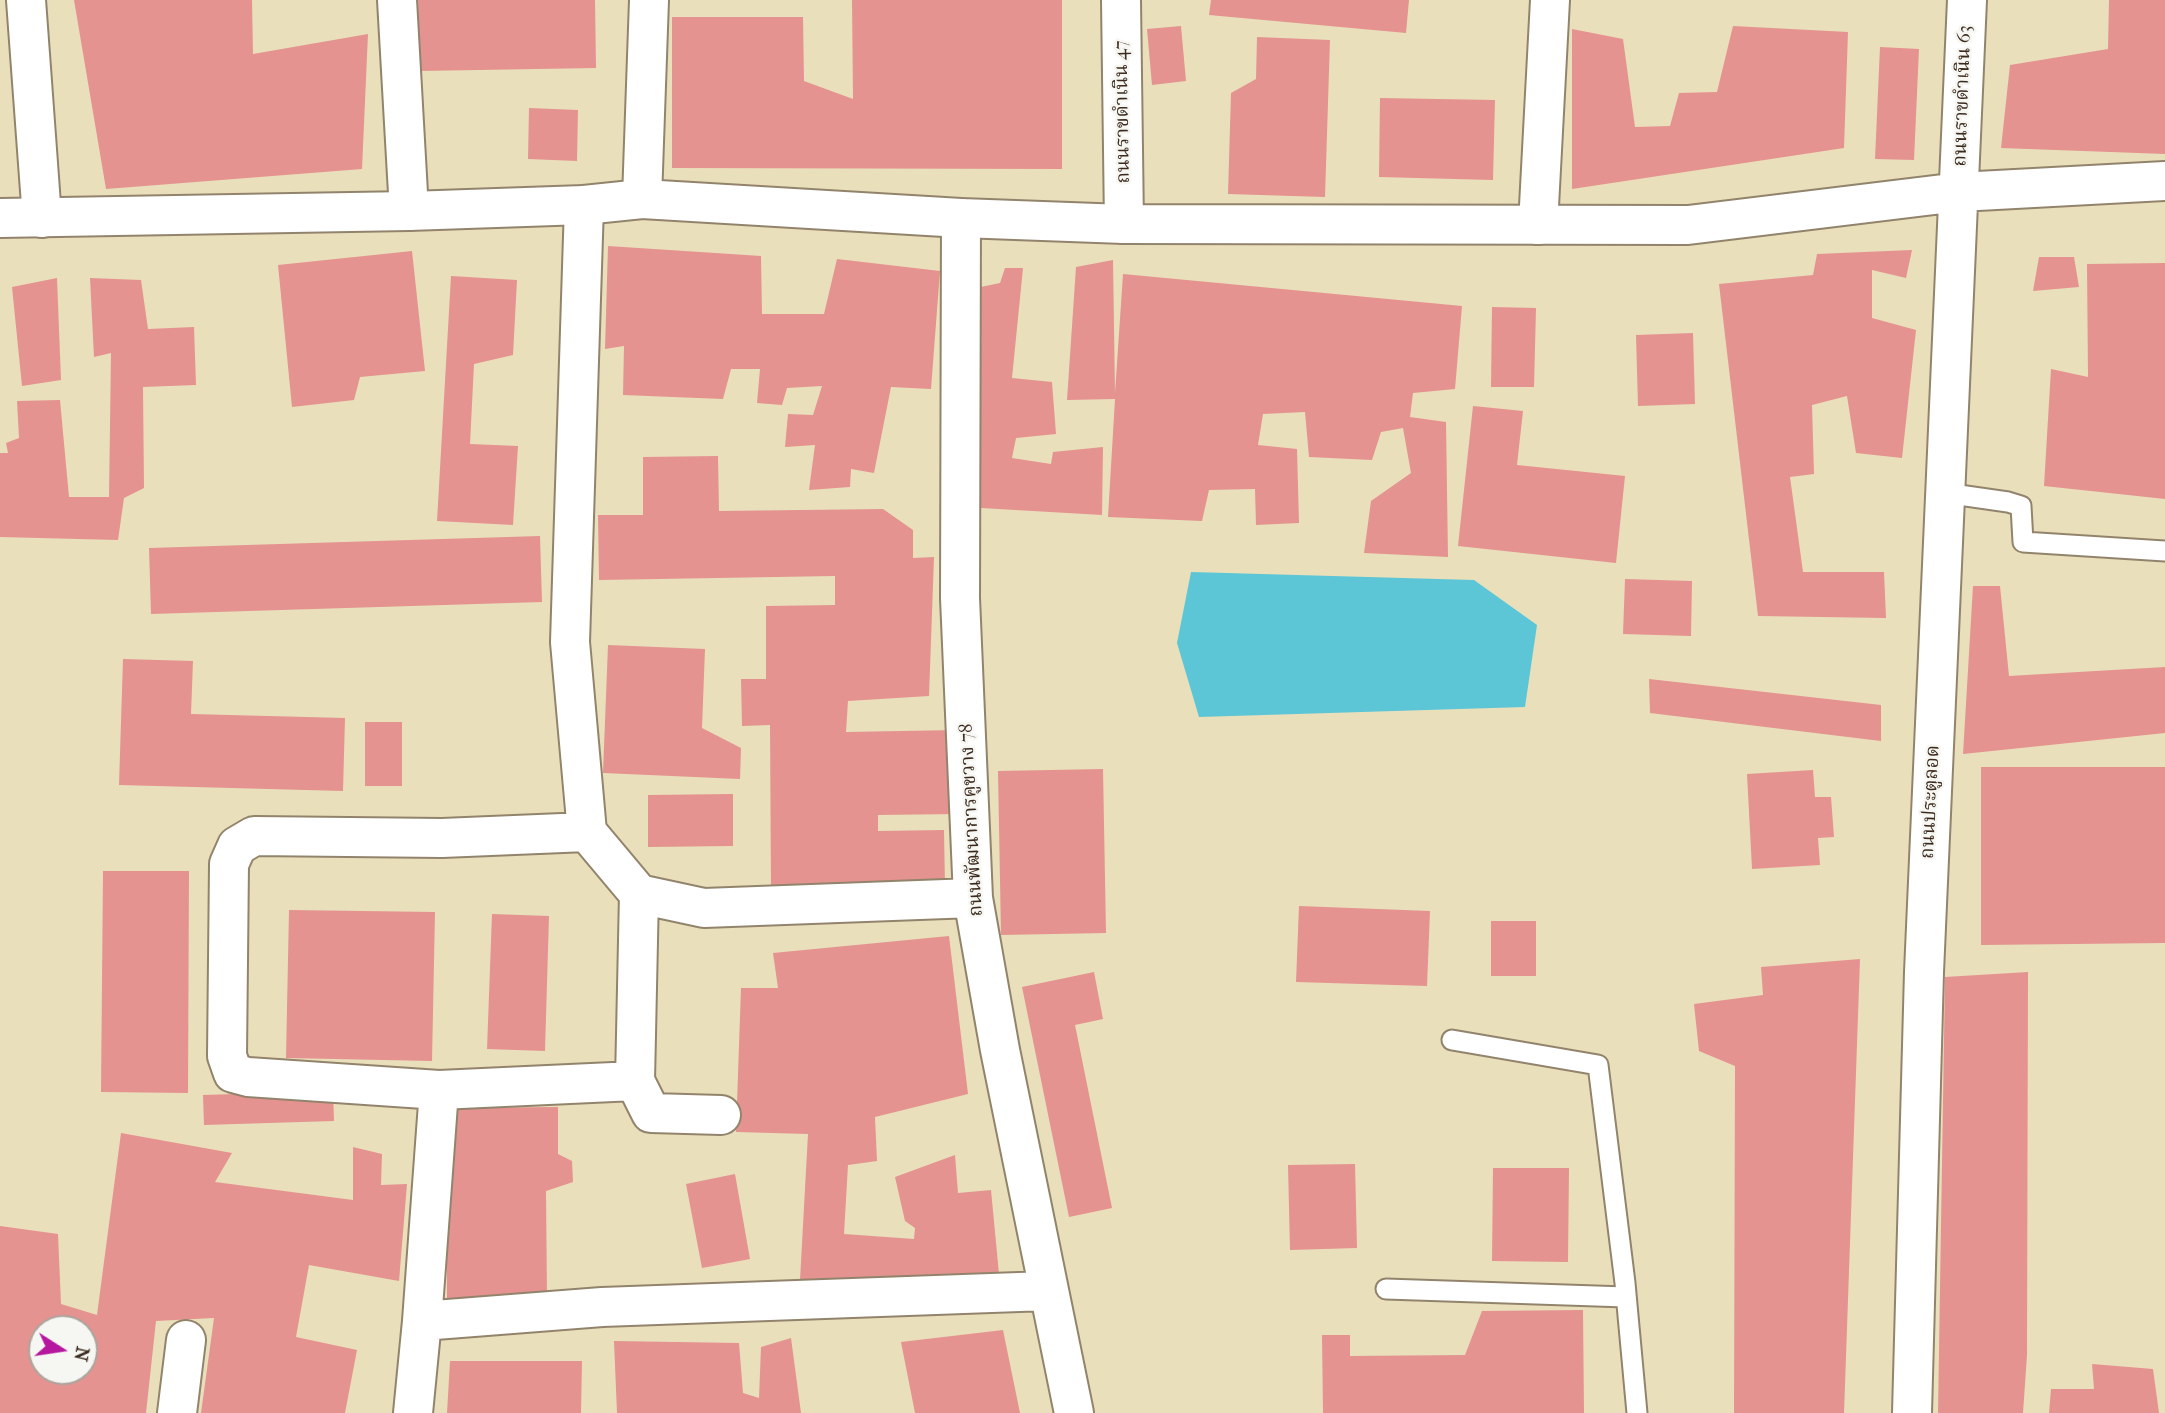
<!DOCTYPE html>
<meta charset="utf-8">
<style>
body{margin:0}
#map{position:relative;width:2165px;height:1413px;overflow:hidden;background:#eadfbb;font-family:"IM FELL French Canon",serif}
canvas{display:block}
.north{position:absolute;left:28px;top:1315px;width:70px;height:70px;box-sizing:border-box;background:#f6f6f2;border:2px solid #aba49d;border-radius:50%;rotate:102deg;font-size:19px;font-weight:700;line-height:28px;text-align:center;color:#3b2a1e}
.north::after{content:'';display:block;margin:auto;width:24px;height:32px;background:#b5179e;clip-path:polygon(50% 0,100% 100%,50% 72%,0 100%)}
</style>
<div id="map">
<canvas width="2165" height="1413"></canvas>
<div class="north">N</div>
</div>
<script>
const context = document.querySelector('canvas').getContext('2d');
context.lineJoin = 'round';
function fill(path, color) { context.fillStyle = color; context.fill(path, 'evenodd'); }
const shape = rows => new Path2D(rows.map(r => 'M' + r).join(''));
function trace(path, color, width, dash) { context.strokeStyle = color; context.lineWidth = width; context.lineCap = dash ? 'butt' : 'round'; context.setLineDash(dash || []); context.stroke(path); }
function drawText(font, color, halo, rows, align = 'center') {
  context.font = font + ' "IM FELL French Canon","Noto Serif Thai",serif'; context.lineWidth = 5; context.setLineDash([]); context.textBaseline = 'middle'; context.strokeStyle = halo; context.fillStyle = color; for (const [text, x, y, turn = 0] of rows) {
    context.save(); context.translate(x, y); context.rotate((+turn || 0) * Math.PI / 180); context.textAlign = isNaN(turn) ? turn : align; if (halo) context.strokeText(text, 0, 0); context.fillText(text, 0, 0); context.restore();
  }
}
fill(shape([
 [1191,572,1474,580,1537,625,1525,707,1199,717,1177,643]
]), '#5cc6d7');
fill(shape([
 [74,0,252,0,253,54,368,34,362,169,106,189],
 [418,0,595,0,596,68,419,71],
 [852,0,1062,0,1062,169,672,168,672,17,803,17,804,81,853,99],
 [1211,0,1409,0,1406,33,1209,15],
 [2109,0,2165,0,2165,154,2001,148,2010,65,2108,49],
 [1181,26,1186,81,1152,85,1147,29],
 [1733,26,1848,32,1844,148,1572,189,1572,29,1623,39,1635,127,1670,126,1679,93,1717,92],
 [1257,37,1330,40,1325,197,1228,194,1231,93,1256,79],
 [1880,47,1919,49,1914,160,1875,159],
 [1380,98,1495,100,1493,180,1379,177],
 [529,108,578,110,577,161,528,159],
 [608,246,761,256,762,314,824,314,837,259,940,271,931,389,891,387,874,473,851,469,850,487,809,490,815,445,785,447,788,414,813,415,822,386,787,388,782,405,757,403,760,369,731,369,723,399,623,395,624,346,605,349],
 [1912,250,1906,278,1872,270,1872,318,1916,330,1902,458,1856,453,1847,396,1812,405,1814,474,1790,477,1803,572,1884,572,1886,618,1758,616,1719,284,1813,275,1817,254],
 [412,251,425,371,360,377,354,400,292,407,278,265],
 [2039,257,2074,257,2079,287,2033,291],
 [1113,260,1115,393,1123,274,1462,306,1455,389,1413,393,1410,417,1446,422,1448,557,1364,553,1371,501,1411,473,1403,428,1381,432,1372,460,1309,457,1305,412,1263,414,1258,445,1297,449,1299,523,1256,525,1255,489,1209,490,1202,521,1108,517,1115,399,1067,400,1076,267],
 [2165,263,2165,499,2044,486,2051,369,2088,377,2087,264],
 [1005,268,1023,268,1012,378,1052,382,1056,434,1016,438,1012,458,1051,464,1053,452,1103,447,1102,515,981,508,976,288,1000,283],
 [451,276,517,280,513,355,474,364,470,444,518,446,513,525,437,521],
 [57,278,61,380,22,386,12,287],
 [90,278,141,280,148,329,194,327,196,385,143,387,144,488,124,498,118,540,0,537,0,453,8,453,6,443,19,438,17,401,60,400,69,497,109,497,111,353,94,357],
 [1492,307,1536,308,1534,387,1491,387],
 [1693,333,1695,404,1638,406,1636,335],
 [1473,406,1523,411,1517,465,1625,476,1616,563,1458,546],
 [718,456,719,511,883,509,913,530,913,558,934,557,929,696,848,701,846,732,957,730,958,814,878,815,878,831,944,830,945,888,771,890,770,725,742,726,741,679,766,679,766,606,835,605,835,576,599,580,598,515,643,515,643,457],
 [540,536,542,602,151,614,149,548],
 [1625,579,1692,581,1691,636,1623,634],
 [1973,586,2000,586,2009,676,2165,667,2165,733,1963,754],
 [608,645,705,649,702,728,741,748,740,779,603,773],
 [123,659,193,661,191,714,345,718,343,791,119,785],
 [1649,679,1881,705,1881,741,1650,713],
 [365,722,402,722,402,786,365,786],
 [1981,767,2165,767,2165,943,1981,945],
 [1103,769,1106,933,1001,935,998,771],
 [1813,770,1815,797,1831,797,1834,837,1818,838,1820,865,1752,869,1747,774],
 [733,794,733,846,648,847,648,795],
 [103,871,189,871,188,1093,101,1092],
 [1299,906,1430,911,1427,986,1296,982],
 [289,910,435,912,432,1061,286,1058],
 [492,914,549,916,545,1051,487,1049],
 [1491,921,1536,921,1536,976,1491,976],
 [949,936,968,1094,875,1117,877,1161,848,1165,844,1234,914,1239,915,1228,905,1221,895,1177,955,1155,958,1193,991,1190,999,1274,800,1280,808,1134,736,1132,741,988,778,988,773,953],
 [1860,959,1844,1413,1734,1413,1735,1066,1699,1051,1694,1004,1763,995,1761,967],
 [1094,972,1103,1019,1075,1025,1112,1208,1069,1217,1022,987],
 [2028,972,2027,1355,2023,1413,1938,1413,1945,977],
 [333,1091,334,1121,204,1125,203,1095],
 [558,1107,558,1154,572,1161,573,1182,546,1191,547,1298,447,1299,446,1108],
 [121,1133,232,1153,215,1182,353,1200,353,1147,382,1154,381,1185,407,1184,399,1281,309,1265,296,1337,357,1350,345,1413,201,1413,214,1318,156,1321,146,1413,0,1413,0,1226,58,1234,61,1304,97,1315],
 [42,1329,84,1329,84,1371,42,1371],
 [1355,1164,1357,1248,1290,1250,1288,1165],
 [1493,1168,1569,1168,1568,1262,1492,1261],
 [735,1174,750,1259,702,1268,686,1184],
 [1583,1310,1584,1413,1323,1413,1322,1335,1350,1335,1350,1356,1465,1355,1482,1311],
 [1003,1330,1020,1413,915,1413,901,1342],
 [791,1338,801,1413,617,1413,614,1341,739,1343,743,1393,759,1398,761,1347],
 [450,1361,582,1361,581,1413,447,1413],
 [2092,1364,2153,1369,2159,1413,2049,1413,2051,1389,2094,1389]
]), '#e49390');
const service = shape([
 [1945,493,2008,502,2021,506,2023,542,2165,551],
 [1452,1040,1598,1065,1625,1283,1637,1413],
 [1386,1289,1626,1297]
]);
const minor = shape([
 [26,0,42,218],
 [397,0,409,211],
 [1121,0,1124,224],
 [642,199,649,0],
 [584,205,570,642,587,832],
 [961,218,960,598,973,898,1000,1050,1074,1413],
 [1538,225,1550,0],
 [639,894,635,1081,439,1090,248,1077,233,1073,227,1056,229,864,237,846,254,836,442,838,587,832,639,894,704,908,973,898],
 [635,1081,651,1113,721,1115],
 [422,1321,439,1090],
 [177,1413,186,1340],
 [413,1413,422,1321,602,1307,1047,1291]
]);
const tertiary = shape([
 [0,218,409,211,584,205,642,199,961,218,1124,224,1688,225,1959,192,2165,181],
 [1912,1413,1924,972,1967,0]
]);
trace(service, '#92846c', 23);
trace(minor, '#92846c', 42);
trace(tertiary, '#92846c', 42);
trace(service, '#fff', 19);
trace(minor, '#fff', 38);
trace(tertiary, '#fff', 38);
drawText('19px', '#3b2a1e', '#f6f6f2', [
 ["ถนนราขดำเนิน 63",1963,96,-88],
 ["ถนนราขดำเนิน 47",1123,112,-91],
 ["ถนนประตูลอด",1931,802,-87],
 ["ถนนพัฒนาการคูขวาง 78",972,820,-93]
]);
</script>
